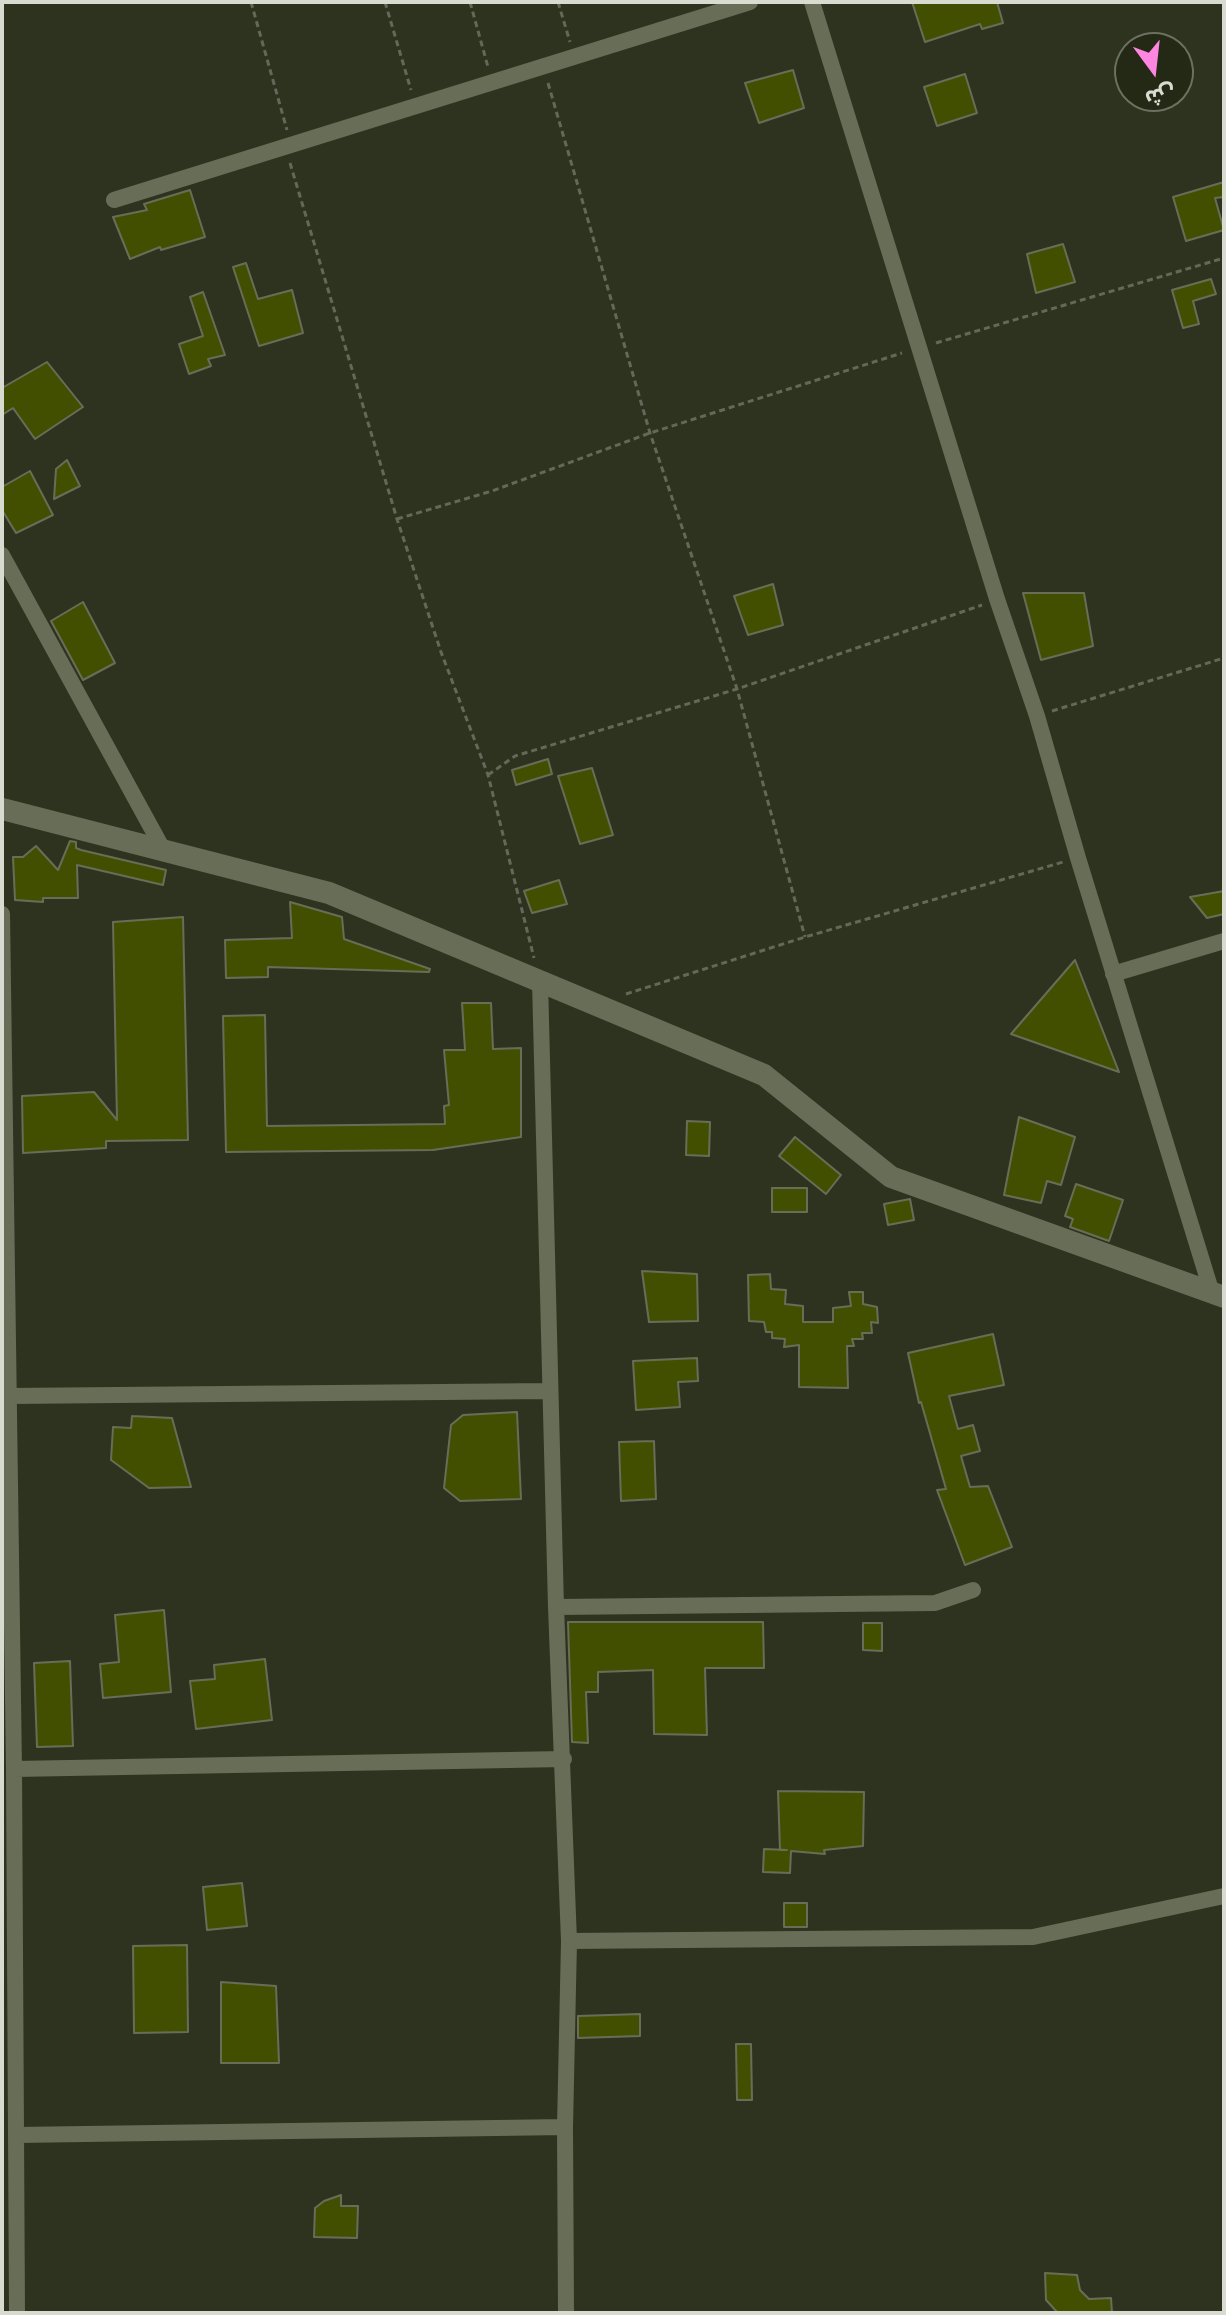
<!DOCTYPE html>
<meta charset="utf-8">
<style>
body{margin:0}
#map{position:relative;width:1226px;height:2315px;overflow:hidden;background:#2e3320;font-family:Overpass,"Noto Sans Arabic",sans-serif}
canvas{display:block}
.frame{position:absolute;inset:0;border:4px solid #d8dbcf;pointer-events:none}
.north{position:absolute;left:1114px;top:32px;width:80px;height:80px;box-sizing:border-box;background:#242916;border:2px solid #6c7060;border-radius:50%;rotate:165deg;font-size:22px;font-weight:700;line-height:32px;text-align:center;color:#d8dbcf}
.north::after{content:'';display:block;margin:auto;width:28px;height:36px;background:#fe86e1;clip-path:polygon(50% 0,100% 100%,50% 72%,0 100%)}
</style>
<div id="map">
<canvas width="1226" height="2315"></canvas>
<div class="frame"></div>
<div class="north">ش</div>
</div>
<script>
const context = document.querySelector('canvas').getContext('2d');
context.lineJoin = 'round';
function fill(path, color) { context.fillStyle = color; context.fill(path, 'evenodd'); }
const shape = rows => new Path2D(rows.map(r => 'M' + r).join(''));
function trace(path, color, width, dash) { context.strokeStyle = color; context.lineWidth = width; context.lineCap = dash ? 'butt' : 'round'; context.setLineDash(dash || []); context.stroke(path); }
const building = shape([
 [912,2,997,2,1003,23,982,29,980,24,925,42,912,2],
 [793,70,804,108,759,123,745,83,793,70],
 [965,74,977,113,937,126,924,87,965,74],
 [1224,182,1224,197,1215,198,1224,230,1186,241,1173,197,1224,182],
 [190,190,205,237,161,250,160,247,130,259,113,217,147,210,144,204,190,190],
 [1063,244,1075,282,1036,293,1027,254,1063,244],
 [246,263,258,299,292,290,303,333,259,346,233,267,246,263],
 [1211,279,1216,294,1193,301,1199,324,1183,328,1172,290,1211,279],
 [203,292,225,355,208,359,211,366,189,374,179,344,203,336,190,297,203,292],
 [47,362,83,407,35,439,13,408,2,415,2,388,47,362],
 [67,460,80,486,54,499,56,469,67,460],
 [30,471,53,515,16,533,2,510,2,487,30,471],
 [773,584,783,625,748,635,734,596,773,584],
 [1023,593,1084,593,1093,646,1041,660,1023,593],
 [83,602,115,663,83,680,51,621,83,602],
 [548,759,552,774,516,785,512,770,548,759],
 [592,768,613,835,580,844,558,776,592,768],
 [70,841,76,842,76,848,81,850,166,870,163,885,77,865,78,898,43,898,43,902,15,900,13,857,23,857,36,846,58,870,70,841],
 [559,880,567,904,532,913,524,891,559,880],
 [1224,891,1224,914,1207,918,1190,897,1224,891],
 [290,902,342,917,344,939,430,969,429,972,268,967,268,977,226,978,225,940,292,938,290,902],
 [183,917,188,1140,106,1141,106,1148,23,1153,22,1096,94,1092,117,1120,113,922,183,917],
 [1075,960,1119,1072,1011,1034,1075,960],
 [462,1003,491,1003,493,1049,521,1048,521,1137,433,1150,226,1152,223,1016,265,1015,267,1126,445,1124,444,1106,449,1105,444,1050,465,1050,462,1003],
 [1019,1117,1075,1137,1061,1185,1047,1181,1041,1203,1004,1195,1019,1117],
 [687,1121,710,1122,709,1156,686,1155,687,1121],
 [795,1137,841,1175,826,1194,779,1156,795,1137],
 [1076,1184,1123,1200,1109,1241,1070,1227,1073,1219,1065,1216,1076,1184],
 [772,1188,807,1188,807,1212,772,1212,772,1188],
 [910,1199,914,1220,888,1225,884,1204,910,1199],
 [642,1271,697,1274,698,1321,649,1322,642,1271],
 [770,1274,771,1289,786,1290,785,1304,803,1306,803,1322,833,1322,833,1308,851,1306,849,1292,863,1292,863,1304,877,1307,878,1323,871,1322,872,1333,862,1333,863,1339,852,1339,854,1346,847,1346,848,1388,799,1387,799,1345,784,1347,785,1339,772,1338,772,1332,766,1332,764,1322,749,1321,748,1275,770,1274],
 [993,1334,1004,1385,949,1396,958,1429,973,1425,980,1451,961,1456,970,1487,988,1486,1012,1547,965,1565,937,1490,946,1489,921,1402,919,1403,908,1353,993,1334],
 [697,1358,698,1381,678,1382,680,1407,636,1410,633,1361,697,1358],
 [517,1412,521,1499,460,1501,444,1488,451,1425,463,1415,517,1412],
 [132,1416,172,1418,191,1487,149,1488,111,1460,113,1427,131,1428,132,1416],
 [654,1441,656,1499,621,1501,619,1442,654,1441],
 [164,1610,171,1692,103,1698,100,1664,119,1662,115,1615,164,1610],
 [568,1622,763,1622,764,1668,705,1668,707,1735,654,1734,653,1670,598,1672,598,1692,586,1692,588,1743,572,1742,568,1622],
 [863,1623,882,1623,882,1651,863,1650,863,1623],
 [265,1659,272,1720,196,1729,190,1681,215,1679,214,1665,265,1659],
 [70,1661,73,1746,37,1747,34,1663,70,1661],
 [778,1791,864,1792,863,1846,824,1850,825,1854,791,1851,790,1873,763,1872,764,1849,787,1850,780,1850,778,1791],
 [242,1883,247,1926,207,1930,203,1887,242,1883],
 [784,1903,807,1903,807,1927,784,1927,784,1903],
 [187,1945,188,2032,134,2033,133,1946,187,1945],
 [221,1982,276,1986,279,2063,221,2063,221,1982],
 [640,2014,640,2036,578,2038,578,2016,640,2014],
 [736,2044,751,2044,752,2100,737,2100,736,2044],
 [341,2195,341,2206,358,2206,357,2238,314,2237,315,2208,324,2201,341,2195],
 [1045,2273,1077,2275,1080,2290,1089,2299,1111,2298,1112,2313,1058,2313,1046,2300,1045,2273]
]);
fill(building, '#434f00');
trace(building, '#686d58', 2);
trace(shape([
 [251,2,287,130],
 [385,2,411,90],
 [470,2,488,67],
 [558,2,570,42],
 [548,83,650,433,737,689,805,937],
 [290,163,397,519,441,652,488,775,534,958],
 [936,343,1224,258],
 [397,519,492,491,650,433,902,353],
 [1052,711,1224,658],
 [488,775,515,756,737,689,982,605],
 [626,994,805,937,1063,862]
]), '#646858', 3, [6, 4]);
trace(shape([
 [812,2,997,599,1037,716,1078,858,1212,1293],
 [114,200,750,2],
 [2,555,164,851],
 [2,914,14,1769,17,2313],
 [1113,974,1224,941],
 [540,981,556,1607,569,1941,565,2127,566,2313],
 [9,1396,550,1391],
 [556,1607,935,1603,973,1590],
 [14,1769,564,1759],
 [569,1941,1033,1937,1224,1896],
 [17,2135,565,2127]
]), '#686d58', 16);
trace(shape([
 [2,809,329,893,764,1075,891,1177,1224,1297]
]), '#686d58', 22);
</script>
